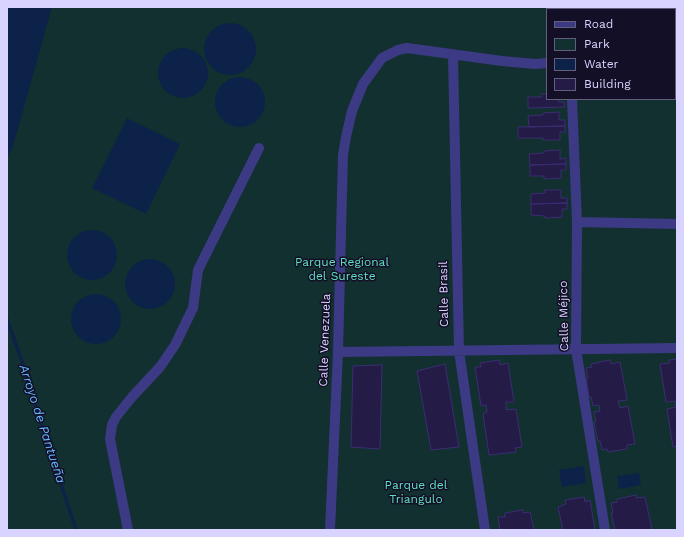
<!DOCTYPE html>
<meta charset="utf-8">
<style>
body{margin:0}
#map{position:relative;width:684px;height:537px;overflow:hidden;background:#130f26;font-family:"Work Sans",sans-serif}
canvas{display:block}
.frame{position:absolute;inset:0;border:8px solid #d9d4ff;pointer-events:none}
.legend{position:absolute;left:546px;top:8px;width:130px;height:92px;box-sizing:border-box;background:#130f26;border:1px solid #625e7d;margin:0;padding:5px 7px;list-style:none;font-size:12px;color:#d9d4ff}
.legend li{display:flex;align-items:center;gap:8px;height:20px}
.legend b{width:20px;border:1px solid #625e7d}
</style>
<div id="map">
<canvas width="684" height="537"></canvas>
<div class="frame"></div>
<ul class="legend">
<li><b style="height:5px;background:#3d3a85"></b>Road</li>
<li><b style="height:11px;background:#12302f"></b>Park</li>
<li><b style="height:11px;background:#0c2248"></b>Water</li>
<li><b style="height:11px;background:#241b47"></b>Building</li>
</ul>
</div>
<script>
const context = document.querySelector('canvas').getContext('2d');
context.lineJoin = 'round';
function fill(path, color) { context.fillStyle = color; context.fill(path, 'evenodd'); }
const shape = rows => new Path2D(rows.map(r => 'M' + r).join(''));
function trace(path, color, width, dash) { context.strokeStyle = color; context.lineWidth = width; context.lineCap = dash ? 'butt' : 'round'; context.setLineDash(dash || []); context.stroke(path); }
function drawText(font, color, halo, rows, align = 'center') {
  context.font = font + ' "Work Sans",sans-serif'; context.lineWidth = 3; context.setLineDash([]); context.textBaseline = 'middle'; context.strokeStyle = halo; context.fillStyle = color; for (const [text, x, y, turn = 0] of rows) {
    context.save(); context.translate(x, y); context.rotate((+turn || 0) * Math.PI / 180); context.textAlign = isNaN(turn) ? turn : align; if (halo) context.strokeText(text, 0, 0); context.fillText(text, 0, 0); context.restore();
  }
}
fill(shape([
 [7,7,677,7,677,530,7,530],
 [547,9,675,9,675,99,547,99]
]), '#12302f');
fill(shape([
 [7,7,52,7,13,146,7,159],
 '204 49a26 26 0 1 1 52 0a26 26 0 1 1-52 0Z',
 '158 73a25 25 0 1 1 50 0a25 25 0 1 1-50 0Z',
 '215 102a25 25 0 1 1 50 0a25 25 0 1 1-50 0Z',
 [127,118,180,144,146,214,92,188],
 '67 255a25 25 0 1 1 50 0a25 25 0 1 1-50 0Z',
 '125 284a25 25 0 1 1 50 0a25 25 0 1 1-50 0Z',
 '71 319a25 25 0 1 1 50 0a25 25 0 1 1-50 0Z',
 [584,466,586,483,562,487,559,470],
 [639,473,641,485,619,489,617,476]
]), '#0c2248');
trace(shape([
 [7,319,27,376,44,433,76,530]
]), '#0c2248', 3.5);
const building = shape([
 [542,94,547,94,547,99,558,99,559,102,564,102,565,107,528,108,528,97,542,97,542,94],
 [559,112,559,120,565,120,565,126,529,127,528,116,543,115,543,113,559,112],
 [565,126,565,132,560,132,560,140,543,140,543,138,518,138,518,127,565,126],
 [560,150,560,159,566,158,566,164,530,165,529,154,544,153,544,151,560,150],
 [566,164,566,170,561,170,561,178,544,179,544,176,530,176,530,165,566,164],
 [545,190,561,190,561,198,567,198,567,203,531,204,531,194,545,193,545,190],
 [567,203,567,209,562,209,562,217,545,218,545,216,531,215,531,204,567,203],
 [677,359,677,446,673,447,667,409,676,407,675,401,666,402,660,364,669,363,669,360,677,359],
 [499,360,500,365,508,363,514,402,506,402,506,410,516,409,522,447,515,448,516,452,489,455,483,414,487,412,486,405,481,406,475,367,481,367,480,363,499,360],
 [610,360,611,364,620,362,627,400,618,401,620,408,628,406,635,444,627,445,627,449,608,452,607,449,602,450,600,441,598,441,594,422,596,422,594,412,600,411,599,405,593,406,591,397,589,397,586,378,588,378,586,368,592,367,591,364,610,360],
 [445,364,459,447,431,450,417,371,445,364],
 [382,365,380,449,351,447,353,366,382,365],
 [636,495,636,498,645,497,652,530,615,530,611,513,613,513,611,503,617,502,617,499,636,495],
 [584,497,585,502,590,500,595,530,563,530,558,507,566,504,565,500,584,497],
 [523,510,523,513,530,512,534,530,500,530,498,517,505,517,505,513,523,510]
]);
fill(building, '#241b47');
trace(building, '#3b2d73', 1);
trace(shape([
 [675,41,677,40],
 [453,55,459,351,485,530],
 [572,99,577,222,576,349,605,530],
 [577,222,677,224],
 [338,352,677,348],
 [128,530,110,439,112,425,116,417,132,397,160,367,175,345,193,308,198,270,259,148],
 [330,530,338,352,343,155,346,137,352,111,363,84,382,58,398,50,407,48,502,61,535,64,547,63]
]), '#3d3a85', 10);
drawText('12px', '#5fe0c0', '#130f26', [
 ["Parque Regional",342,262],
 ["del Sureste",342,276],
 ["Parque del",416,485],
 ["Triangulo",416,499]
]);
drawText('12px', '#d9d4ff', '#130f26', [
 ["Calle Brasil",444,294,-91],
 ["Calle Méjico",564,316,-91],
 ["Calle Venezuela",325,340,-88]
]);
drawText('italic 13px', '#62b6ff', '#130f26', [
 ["Arroyo de Pantueña",42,424,72]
]);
</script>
